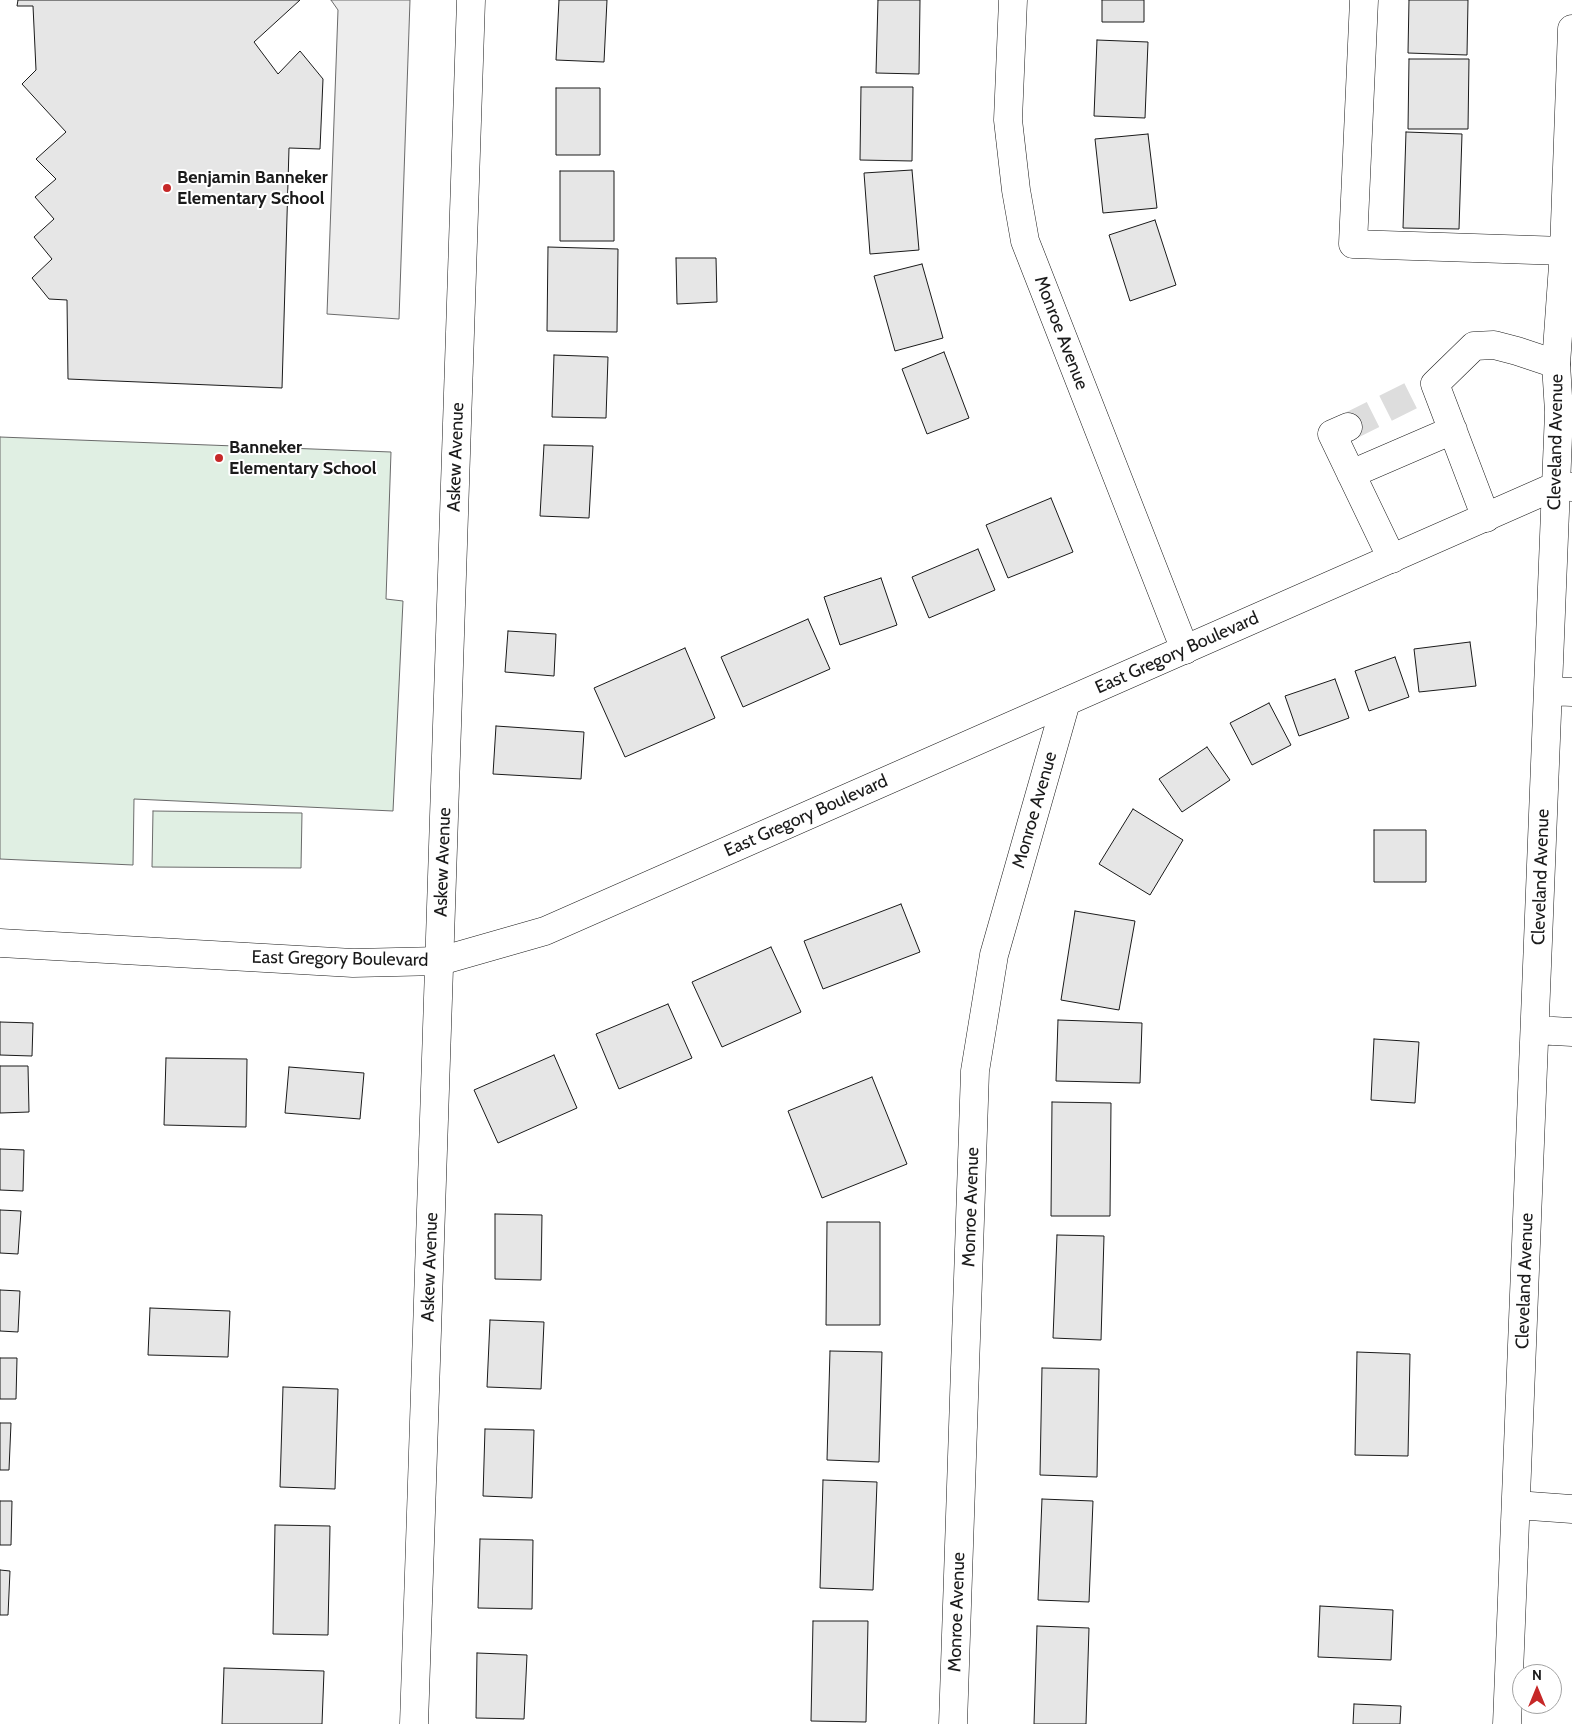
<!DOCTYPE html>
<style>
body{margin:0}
#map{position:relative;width:1572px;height:1724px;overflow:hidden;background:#fff;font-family:Cabin,sans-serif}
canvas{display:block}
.north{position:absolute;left:1512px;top:1664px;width:50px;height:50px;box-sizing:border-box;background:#fff;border:1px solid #a3a3a3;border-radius:50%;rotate:0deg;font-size:14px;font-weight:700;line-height:20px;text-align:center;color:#1a1a1a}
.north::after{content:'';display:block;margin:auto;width:18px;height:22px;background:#c62828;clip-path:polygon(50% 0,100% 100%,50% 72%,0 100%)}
</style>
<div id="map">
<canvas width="1572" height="1724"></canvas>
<div class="north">N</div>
</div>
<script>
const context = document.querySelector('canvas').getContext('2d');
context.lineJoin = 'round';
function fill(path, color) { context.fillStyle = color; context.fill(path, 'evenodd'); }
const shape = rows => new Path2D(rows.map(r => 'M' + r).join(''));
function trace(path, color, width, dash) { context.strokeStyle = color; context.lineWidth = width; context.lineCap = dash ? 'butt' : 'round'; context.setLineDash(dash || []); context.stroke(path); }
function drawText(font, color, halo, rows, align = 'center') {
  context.font = font + ' Cabin,sans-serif'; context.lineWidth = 4; context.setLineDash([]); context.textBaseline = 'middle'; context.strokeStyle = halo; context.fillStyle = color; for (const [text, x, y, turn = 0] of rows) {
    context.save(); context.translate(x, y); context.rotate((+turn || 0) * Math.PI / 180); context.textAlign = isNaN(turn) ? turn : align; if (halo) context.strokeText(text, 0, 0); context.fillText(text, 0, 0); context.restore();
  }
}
const green = shape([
 [0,437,391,452,386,599,403,601,393,811,134,799,133,865,0,859,0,437],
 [153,811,302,813,301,868,152,867,153,811]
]);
fill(green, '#e0efe3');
trace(green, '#6a6a6a', 1);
const parking = shape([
 [331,0,410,0,399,319,327,314,338,10,331,0]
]);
fill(parking, '#ededed');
trace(parking, '#6a6a6a', 1);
const building = shape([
 [18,0,300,0,254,42,278,74,300,51,323,79,320,149,289,148,282,388,68,379,67,300,49,299,32,278,52,259,34,237,54,219,35,197,56,179,36,159,66,132,22,84,36,70,33,6,17,6,18,0],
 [559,0,607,0,604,62,556,60,559,0],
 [878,0,920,0,919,74,876,73,878,0],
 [1102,0,1144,0,1144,22,1102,22,1102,0],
 [1409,0,1468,0,1467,55,1408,53,1409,0],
 [1097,40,1148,42,1145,118,1094,116,1097,40],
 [1409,59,1469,59,1468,129,1408,129,1409,59],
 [861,87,913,87,912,161,860,160,861,87],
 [556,88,600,88,600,155,556,155,556,88],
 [1406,132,1462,134,1459,229,1403,228,1406,132],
 [1148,134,1157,208,1103,213,1095,139,1148,134],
 [912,170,919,250,870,254,864,173,912,170],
 [560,171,614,171,614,241,560,241,560,171],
 [1155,220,1176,285,1130,301,1109,235,1155,220],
 [548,247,618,249,617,332,547,331,548,247],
 [676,258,716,258,717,302,677,304,676,258],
 [922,264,943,338,895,351,874,276,922,264],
 [944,352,969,418,927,434,902,369,944,352],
 [554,355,608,357,606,418,552,417,554,355],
 [544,445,593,446,589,518,540,516,544,445],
 [1051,498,1073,552,1008,578,986,525,1051,498],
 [978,549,995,590,929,618,912,577,978,549],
 [881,578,897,625,840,645,824,597,881,578],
 [808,619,830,669,743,707,721,657,808,619],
 [508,631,556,634,554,676,505,672,508,631],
 [1470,642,1476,686,1419,692,1414,649,1470,642],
 [685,648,715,718,625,757,594,688,685,648],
 [1395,657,1409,697,1369,711,1355,671,1395,657],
 [1335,679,1349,718,1299,736,1285,696,1335,679],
 [1269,703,1291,745,1252,765,1230,723,1269,703],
 [496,726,584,732,581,779,493,774,496,726],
 [1207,747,1230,780,1182,812,1159,779,1207,747],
 [1133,809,1183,840,1150,895,1099,864,1133,809],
 [1374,830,1426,830,1426,882,1374,882,1374,830],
 [901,904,920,952,823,989,804,941,901,904],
 [1075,911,1135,921,1119,1010,1061,1000,1075,911],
 [771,947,801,1012,722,1047,692,982,771,947],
 [668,1004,692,1058,619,1089,596,1034,668,1004],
 [1058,1020,1142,1023,1140,1083,1056,1081,1058,1020],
 [0,1022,33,1023,32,1056,0,1055,0,1022],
 [1374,1039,1419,1042,1415,1103,1371,1100,1374,1039],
 [554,1055,577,1108,498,1143,474,1090,554,1055],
 [166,1058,247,1059,246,1127,164,1125,166,1058],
 [0,1066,28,1066,29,1112,0,1113,0,1066],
 [289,1067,364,1073,360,1119,285,1113,289,1067],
 [872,1077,907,1164,822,1198,788,1111,872,1077],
 [1052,1102,1111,1103,1110,1216,1051,1216,1052,1102],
 [0,1149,24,1150,23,1191,0,1190,0,1149],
 [0,1210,21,1211,18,1254,0,1253,0,1210],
 [495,1214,542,1215,541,1280,495,1279,495,1214],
 [827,1222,880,1222,880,1325,826,1325,827,1222],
 [1057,1235,1104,1236,1101,1340,1053,1338,1057,1235],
 [0,1290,20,1291,18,1332,0,1331,0,1290],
 [150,1308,230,1311,228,1357,148,1355,150,1308],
 [490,1320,544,1322,541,1389,487,1387,490,1320],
 [830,1351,882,1352,879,1462,827,1460,830,1351],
 [1357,1352,1410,1354,1408,1456,1355,1455,1357,1352],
 [0,1358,17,1358,16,1399,0,1399,0,1358],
 [1042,1368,1099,1369,1097,1477,1040,1475,1042,1368],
 [283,1387,338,1389,335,1489,280,1487,283,1387],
 [0,1423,11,1423,9,1470,0,1470,0,1423],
 [485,1429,534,1430,532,1498,483,1496,485,1429],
 [823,1480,877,1482,873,1590,820,1588,823,1480],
 [1042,1499,1093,1501,1089,1602,1038,1600,1042,1499],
 [0,1501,12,1501,11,1545,0,1545,0,1501],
 [275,1525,330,1526,328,1635,273,1634,275,1525],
 [480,1539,533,1540,532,1609,478,1608,480,1539],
 [0,1570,10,1571,8,1615,0,1615,0,1570],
 [1320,1606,1393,1610,1391,1660,1318,1657,1320,1606],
 [813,1621,868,1621,866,1722,811,1721,813,1621],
 [1037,1626,1089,1628,1086,1724,1034,1724,1037,1626],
 [477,1653,527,1655,524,1719,476,1718,477,1653],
 [224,1668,324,1671,322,1724,222,1724,224,1668],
 [1354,1704,1401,1706,1400,1724,1353,1724,1354,1704]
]);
fill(building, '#e6e6e6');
trace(building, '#1a1a1a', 1);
trace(shape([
 [1348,427,1416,393]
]), '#ddd', 28, [28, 14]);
const minor = shape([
 [1013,0,1008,120,1016,190,1025,241,1185,650],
 [1364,0,1353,244,1564,251],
 [1348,427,1332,434,1392,559],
 [1351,474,1453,430],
 [1486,518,1435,384,1474,346,1494,345,1517,351,1556,364],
 [1548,691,1572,692],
 [1535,1030,1572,1032],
 [1516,1505,1572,1509],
 [414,1724,471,0],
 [953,1724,975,1071,994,955,1066,702],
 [1507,1724,1556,486]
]);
const major = shape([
 [1556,486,1559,412,1556,364,1564,251,1572,29],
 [0,943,353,963,440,961,545,931,1556,486,1572,487]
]);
trace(minor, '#1a1a1a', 29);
trace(major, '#1a1a1a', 29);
trace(minor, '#fff', 28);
trace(major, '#fff', 28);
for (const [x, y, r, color] of [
 [167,188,5,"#c62828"],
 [219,458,5,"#c62828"]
]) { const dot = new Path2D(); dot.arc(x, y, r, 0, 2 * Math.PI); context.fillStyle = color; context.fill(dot); trace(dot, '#fff', 2); }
drawText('bold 18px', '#1a1a1a', '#fff', [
 ["Benjamin Banneker",177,178],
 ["Elementary School",177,199],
 ["Banneker",229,448],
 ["Elementary School",229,469]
], 'left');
drawText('18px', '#1a1a1a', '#fff', [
 ["Monroe Avenue",1061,333,69],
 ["Cleveland Avenue",1556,442,-89],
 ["Askew Avenue",456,457,-88],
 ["East Gregory Boulevard",1177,653,-24],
 ["Monroe Avenue",1035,810,-74],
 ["East Gregory Boulevard",806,816,-24],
 ["Askew Avenue",443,862,-88],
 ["Cleveland Avenue",1541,877,-88],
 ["East Gregory Boulevard",340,959,1],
 ["Monroe Avenue",971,1207,-88],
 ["Askew Avenue",430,1267,-88],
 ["Cleveland Avenue",1525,1281,-88],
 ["Monroe Avenue",957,1612,-88]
]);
</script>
